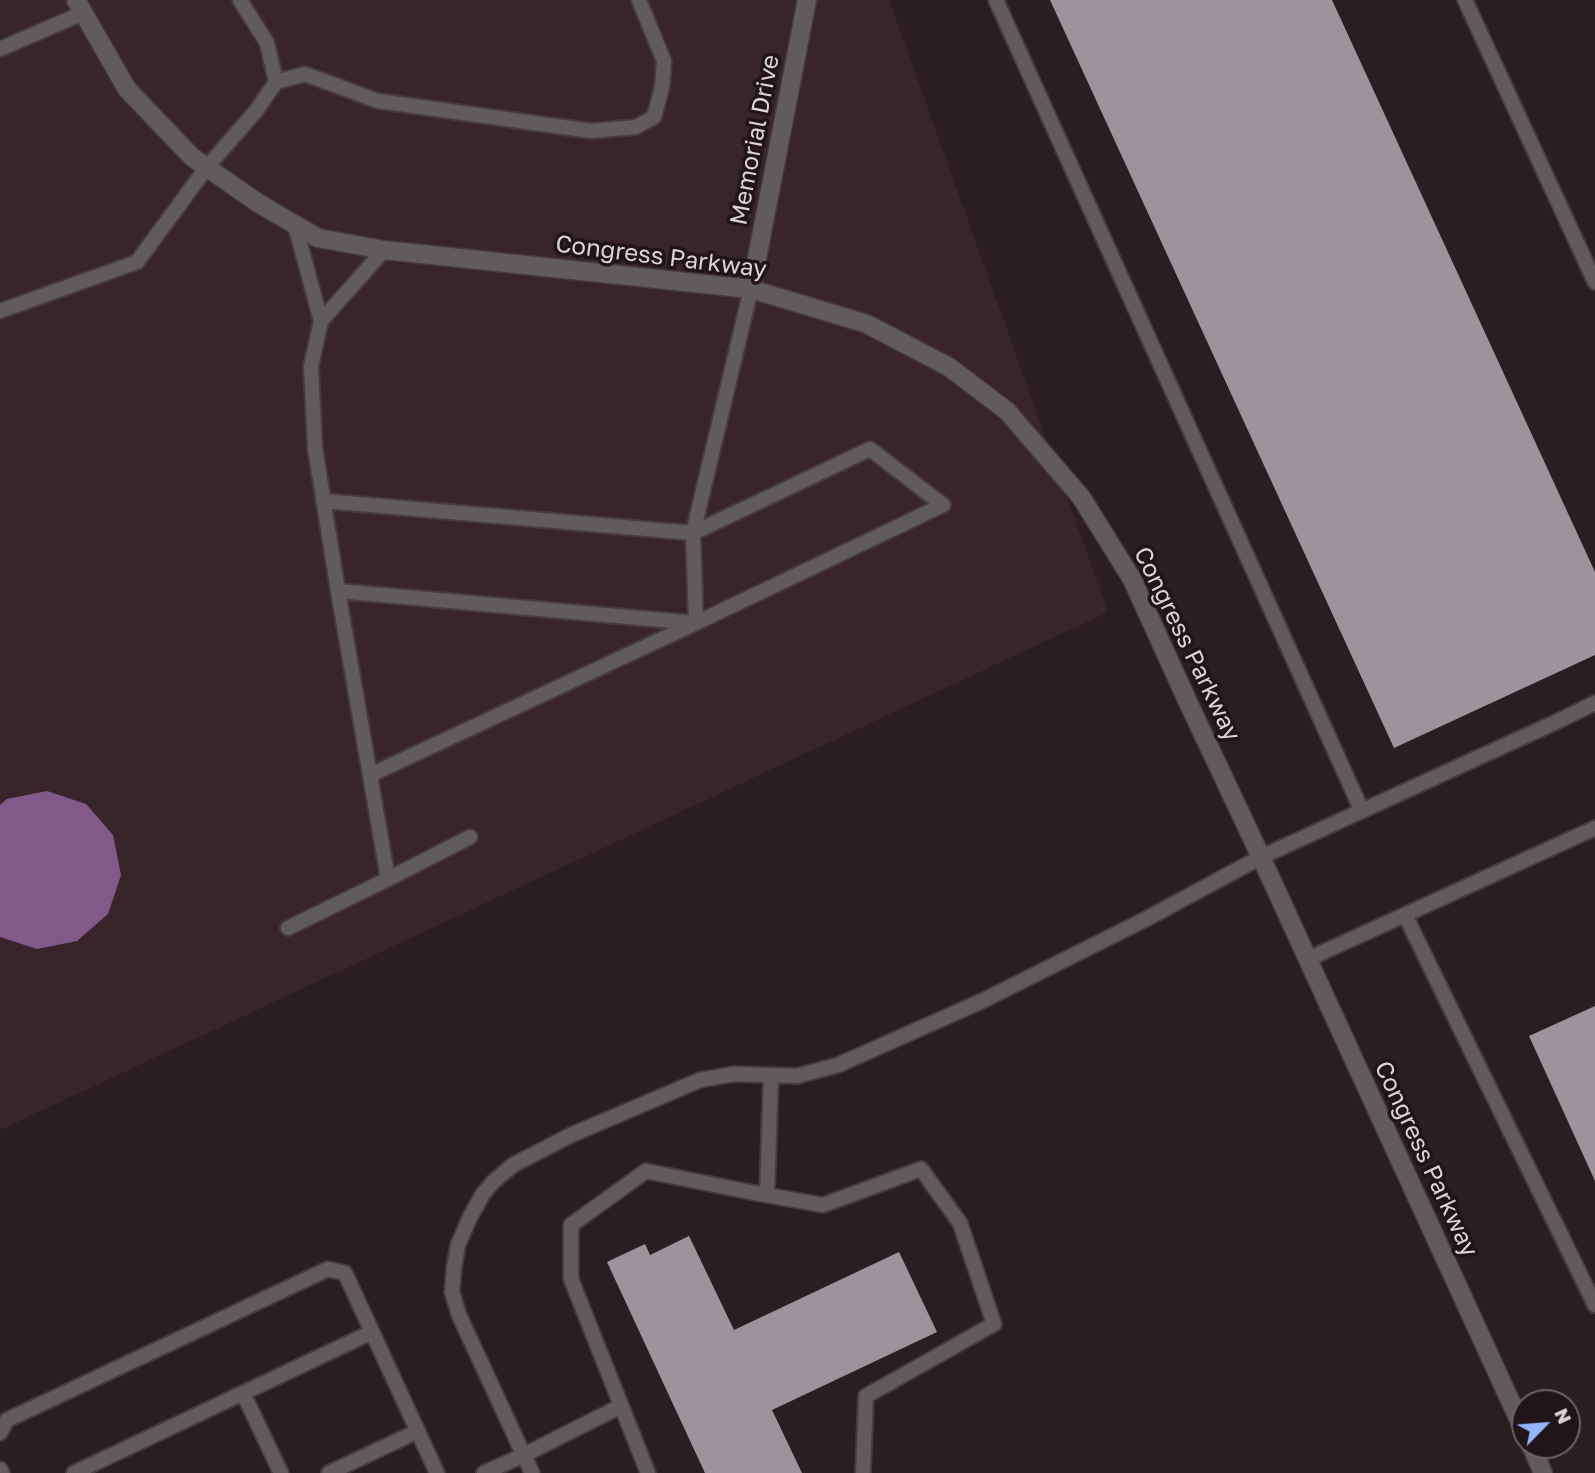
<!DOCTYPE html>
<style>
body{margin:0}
#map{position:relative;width:1595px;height:1473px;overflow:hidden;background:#2b1e22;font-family:"Golos Text",sans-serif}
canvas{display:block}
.north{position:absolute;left:1511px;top:1389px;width:70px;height:70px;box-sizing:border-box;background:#211519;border:2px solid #6c6164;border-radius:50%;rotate:65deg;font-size:19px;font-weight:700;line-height:28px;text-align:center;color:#dcd3d5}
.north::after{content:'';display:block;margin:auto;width:24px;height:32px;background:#92b7fd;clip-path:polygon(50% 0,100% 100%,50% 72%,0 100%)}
</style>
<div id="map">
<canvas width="1595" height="1473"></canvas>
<div class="north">N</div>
</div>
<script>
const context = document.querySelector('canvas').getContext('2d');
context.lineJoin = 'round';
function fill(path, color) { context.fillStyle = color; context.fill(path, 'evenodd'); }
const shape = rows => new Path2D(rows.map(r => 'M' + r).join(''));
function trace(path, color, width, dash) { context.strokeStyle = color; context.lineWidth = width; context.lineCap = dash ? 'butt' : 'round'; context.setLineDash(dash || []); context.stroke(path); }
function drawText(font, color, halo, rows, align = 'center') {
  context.font = font + ' "Golos Text",sans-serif'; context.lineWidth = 7; context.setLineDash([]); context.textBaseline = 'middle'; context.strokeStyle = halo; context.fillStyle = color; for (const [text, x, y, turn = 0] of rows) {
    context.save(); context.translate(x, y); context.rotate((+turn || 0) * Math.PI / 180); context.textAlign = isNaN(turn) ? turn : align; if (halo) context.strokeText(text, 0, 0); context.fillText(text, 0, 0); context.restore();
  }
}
fill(shape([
 [0,0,889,0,1108,612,0,1130]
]), '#38252a');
fill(shape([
 [47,791,86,804,113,835,121,875,108,914,77,941,37,949,0,937,0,805,7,799]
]), '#825a8a');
fill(shape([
 [1050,0,1332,0,1595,572,1595,655,1394,748],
 [1595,1006,1595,1181,1529,1036],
 [689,1236,734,1330,899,1252,937,1332,772,1410,802,1473,705,1473,607,1262,645,1244,650,1255]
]), '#a0929b');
const lane = shape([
 [996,0,1362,811],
 [1465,0,1595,282],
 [0,49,83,13],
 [276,82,305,74,378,101,591,131,636,127,654,117,662,87,664,61,639,0],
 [295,225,321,321,311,366,315,448,338,591,388,879,470,837],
 [0,311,137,262,207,167,256,111,276,82,267,43,240,0],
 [321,321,384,250],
 [323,501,693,533,696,623,943,505,870,449,693,533],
 [693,533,751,289],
 [338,591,695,623],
 [370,775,696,623],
 [1405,915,1595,1305],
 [288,928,388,879],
 [1308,959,1595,828],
 [767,1195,771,1075],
 [243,1393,281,1473],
 [0,1433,7,1420,328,1269,345,1273,437,1473],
 [0,1469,2,1473],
 [74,1473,372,1332],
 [329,1473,418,1431],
 [484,1473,524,1455,621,1406],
 [532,1473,459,1315,452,1292,454,1268,458,1245,470,1217,483,1194,494,1181,513,1165,571,1135,700,1080,734,1074,797,1076,838,1065,982,1001,1146,919,1261,857,1556,722,1595,703],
 [648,1473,571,1279,571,1225,646,1171,755,1193,823,1205,921,1169,960,1223,994,1324,866,1396,863,1473]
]);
const street = shape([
 [76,0,127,89,192,157,258,203,318,238,384,250,751,289,867,324,949,367,1007,411,1081,497,1132,579,1187,700,1261,857,1525,1433],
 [751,289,807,0],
 [1531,1445,1543,1473]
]);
trace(lane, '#473b3f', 18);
trace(street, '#473b3f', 21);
trace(lane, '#625b5b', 14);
trace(street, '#625b5b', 18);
drawText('24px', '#dcd3d5', '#211519', [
 ["Memorial Drive",755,140,-79],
 ["Congress Parkway",661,257,7],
 ["Congress Parkway",1187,644,64],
 ["Congress Parkway",1426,1159,65]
]);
</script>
